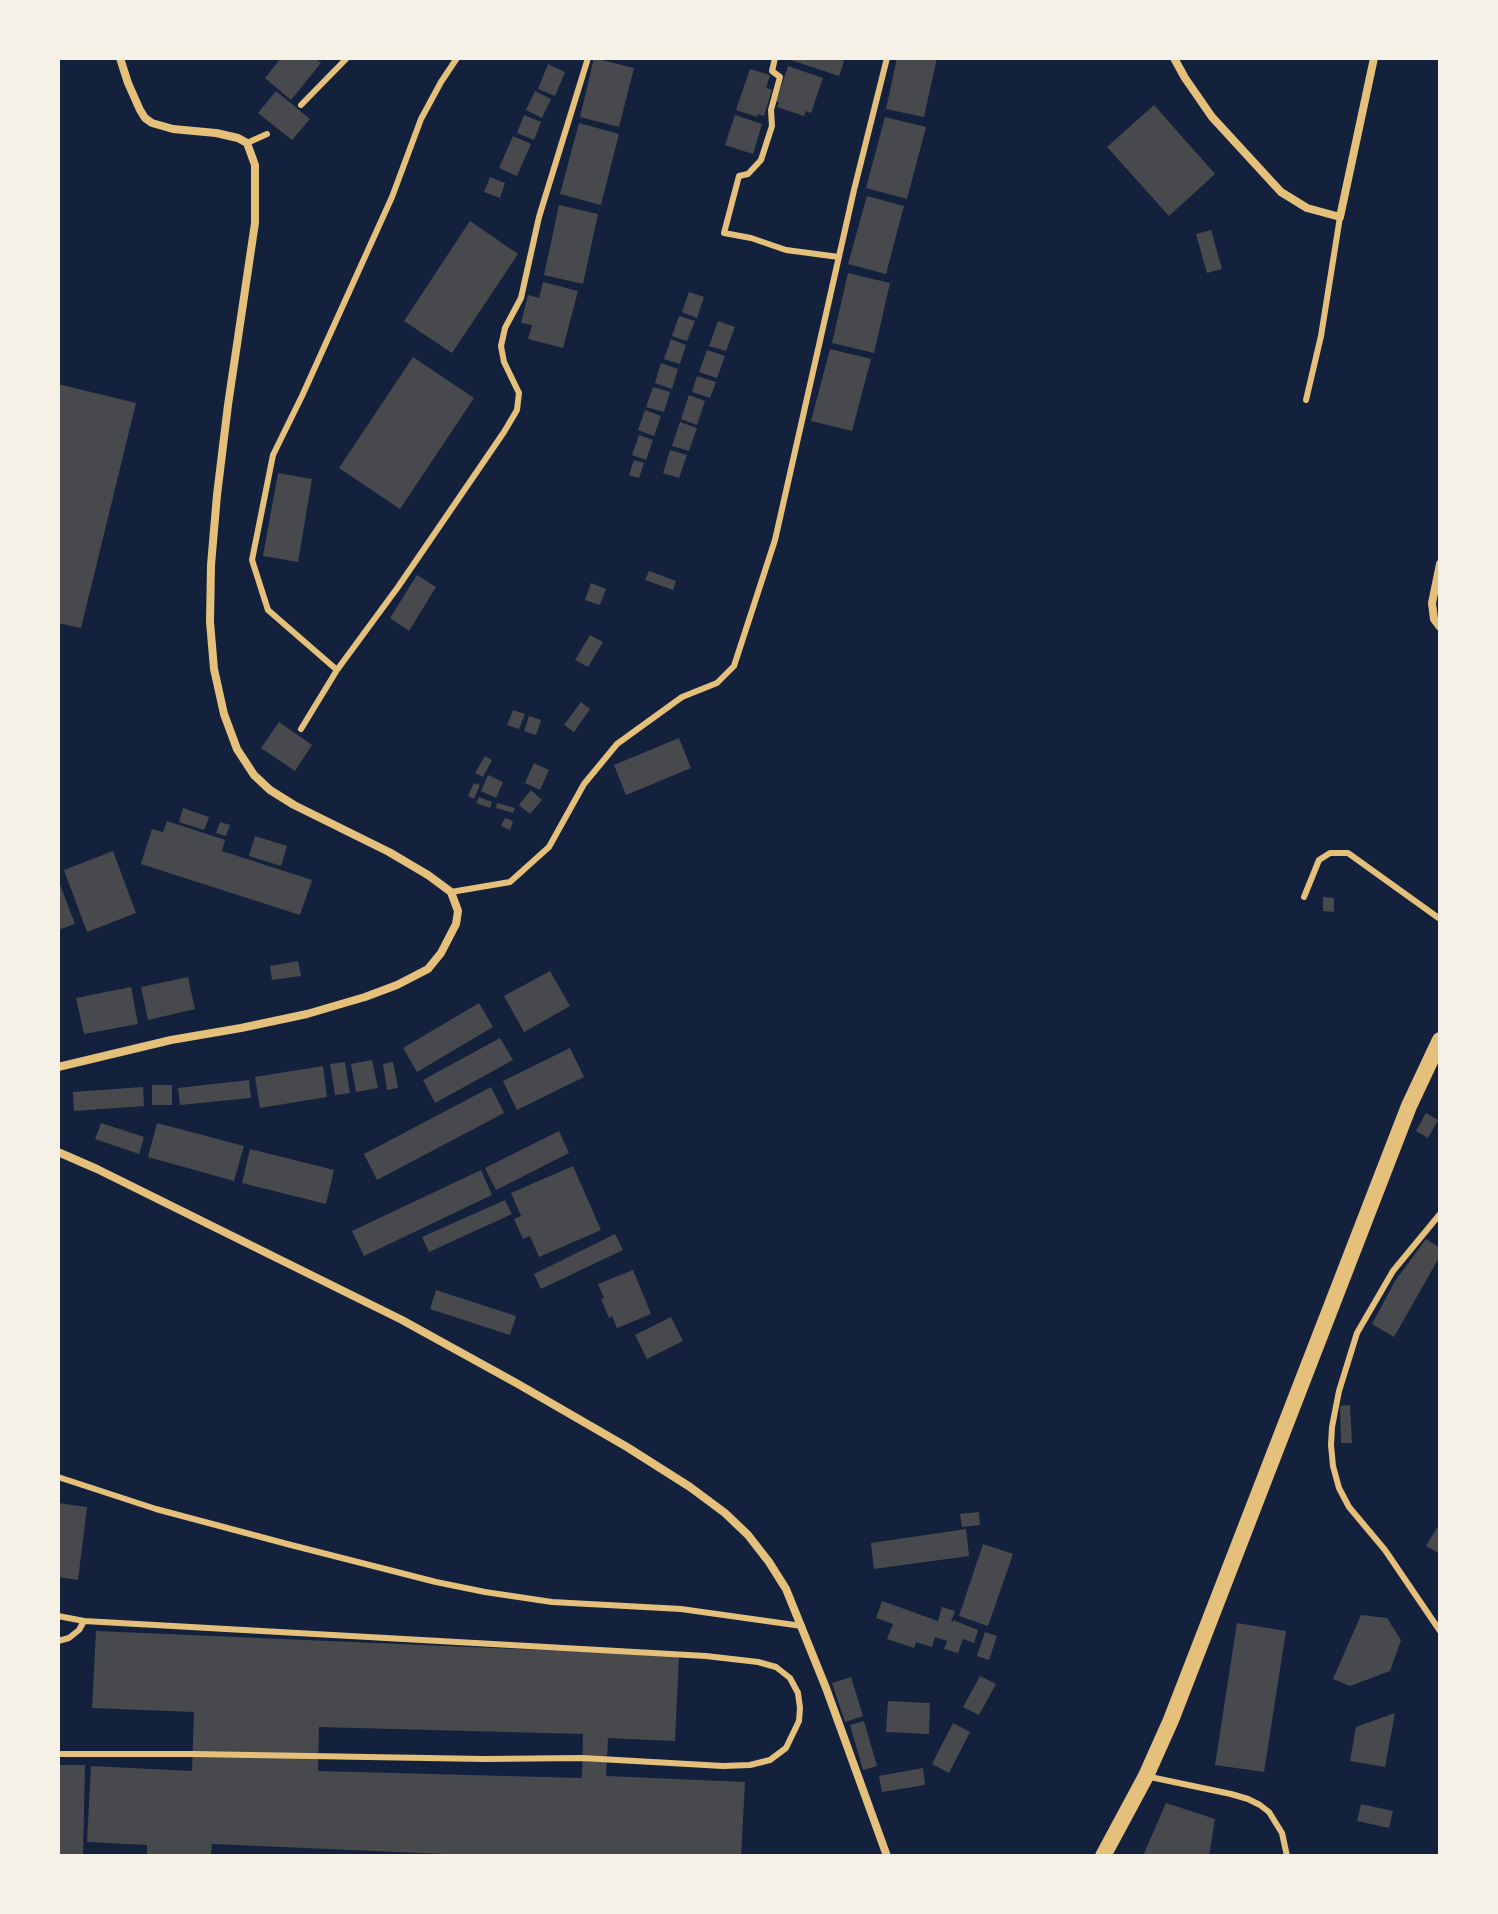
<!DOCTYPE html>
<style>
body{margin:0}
#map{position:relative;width:1498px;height:1914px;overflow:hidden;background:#14213d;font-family:"Golos Text",sans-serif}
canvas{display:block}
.frame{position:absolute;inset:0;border:60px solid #f6f1e7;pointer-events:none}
</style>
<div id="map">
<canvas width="1498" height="1914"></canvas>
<div class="frame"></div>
</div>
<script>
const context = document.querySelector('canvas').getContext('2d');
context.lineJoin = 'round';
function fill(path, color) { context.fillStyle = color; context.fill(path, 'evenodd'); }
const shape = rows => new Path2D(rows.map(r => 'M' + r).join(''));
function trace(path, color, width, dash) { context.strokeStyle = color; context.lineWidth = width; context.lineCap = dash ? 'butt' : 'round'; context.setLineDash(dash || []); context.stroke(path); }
fill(shape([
 [281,58,315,58,321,63,291,100,265,78],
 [594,58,634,68,619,127,580,117],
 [785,58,845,58,839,76],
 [897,58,937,58,924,117,886,109],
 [548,64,565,72,555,96,538,89],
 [788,66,823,78,811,113,806,111,804,116,777,107,779,102,776,102],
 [750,69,770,75,766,88,772,90,764,116,758,114,757,117,736,110],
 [276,91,310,119,292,140,258,113],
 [535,91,551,99,542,118,526,110],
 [1154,105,1215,174,1169,216,1107,147],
 [524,115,541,122,534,140,517,133],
 [735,115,762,124,753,154,725,145],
 [885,117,926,127,907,199,866,188],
 [579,123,619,134,601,205,560,194],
 [513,136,531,144,517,176,499,168],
 [490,177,505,183,500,198,484,192],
 [867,196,904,206,886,274,848,264],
 [559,205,598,214,583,284,544,275],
 [470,221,518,254,452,353,404,321],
 [1211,230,1222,269,1207,273,1196,234],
 [848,273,890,283,874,353,832,343],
 [543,282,578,291,563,348,528,339,532,325,521,323,528,295,539,298],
 [689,292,704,297,697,318,682,312],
 [679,316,695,321,687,341,672,336],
 [718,321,735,327,726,351,709,346],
 [671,339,686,345,680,364,664,359],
 [830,349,871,359,852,431,811,421],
 [707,350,725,356,717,378,699,372],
 [413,357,474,398,400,509,339,468],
 [661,363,678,369,672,389,655,383],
 [697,376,716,382,710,398,692,392],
 [58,384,136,403,81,628,58,623],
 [653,387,670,392,664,412,646,407],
 [689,395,705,401,697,425,681,419],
 [645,410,661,416,654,436,638,430],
 [680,422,697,428,689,451,672,446],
 [639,435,653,440,646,460,632,455],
 [670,450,687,455,679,478,663,473],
 [634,460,644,463,639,478,629,475],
 [278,473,312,479,298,562,263,556],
 [649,571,676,581,673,590,645,580],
 [417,575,436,587,409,631,390,618],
 [591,583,606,589,600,605,585,600],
 [590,635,603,642,588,667,575,660],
 [581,702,590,709,574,732,564,725],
 [513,710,525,714,519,729,507,725],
 [529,716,541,720,536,735,524,731],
 [279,722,312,745,295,771,261,748],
 [679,738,691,768,626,795,614,765],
 [485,756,492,760,483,777,475,773],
 [534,763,549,770,540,790,525,783],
 [488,775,503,782,496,798,481,791],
 [474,783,480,785,474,799,468,796],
 [531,790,542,800,530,814,519,805],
 [479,797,492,802,490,808,476,803],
 [497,803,515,808,513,813,496,808],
 [183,808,209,817,204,830,179,822],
 [505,818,513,821,510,830,501,826],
 [167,821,225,840,222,851,312,880,300,915,141,864,152,829,163,832],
 [220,822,230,825,226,836,216,833],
 [255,836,287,846,281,866,249,856],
 [113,851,136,913,87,932,64,870],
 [58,879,75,924,58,930],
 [1323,897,1334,898,1334,912,1323,911],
 [298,961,301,976,272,980,270,966],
 [550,971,570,1006,524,1032,504,996],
 [188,977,195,1009,148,1020,141,987],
 [131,987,138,1024,84,1034,76,998],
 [479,1003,493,1027,417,1072,403,1048],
 [500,1038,513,1060,435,1103,423,1080],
 [570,1048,584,1077,517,1110,503,1081],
 [372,1060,378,1088,356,1092,351,1064],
 [345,1062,350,1093,335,1095,330,1064],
 [393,1062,398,1088,387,1090,383,1064],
 [323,1066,327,1097,260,1108,255,1077],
 [249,1080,251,1098,180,1105,178,1088],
 [152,1085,172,1085,172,1105,152,1105],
 [143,1087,144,1106,74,1111,73,1092],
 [491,1087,504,1113,377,1180,364,1154],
 [1426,1113,1438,1120,1428,1138,1416,1131],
 [101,1123,144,1137,139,1154,95,1139],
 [157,1123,244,1146,234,1181,148,1157],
 [559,1131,569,1153,496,1190,485,1168],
 [250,1149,334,1170,326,1204,242,1183],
 [573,1166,601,1230,539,1257,530,1236,523,1239,514,1219,521,1216,511,1193],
 [481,1170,492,1195,364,1256,352,1231],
 [505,1200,512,1214,429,1252,422,1237],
 [615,1234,623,1250,541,1289,534,1274],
 [1426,1239,1440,1248,1440,1256,1394,1337,1372,1324,1395,1281],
 [633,1270,651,1314,617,1328,612,1316,609,1318,601,1299,604,1298,598,1284],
 [436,1290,516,1316,510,1335,430,1309],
 [671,1317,683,1341,647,1359,635,1335],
 [1350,1405,1352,1443,1341,1443,1340,1406],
 [58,1503,87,1507,78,1580,58,1577],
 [979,1512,980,1525,962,1527,960,1514],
 [1440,1523,1440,1554,1426,1546],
 [966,1529,969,1556,874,1569,871,1543],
 [983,1544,1013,1554,988,1626,959,1616],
 [882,1601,938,1621,942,1607,955,1611,951,1622,953,1622,953,1620,978,1630,974,1643,963,1639,958,1653,944,1649,947,1641,935,1637,932,1647,916,1642,914,1648,887,1639,893,1624,876,1618],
 [1361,1615,1387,1618,1401,1640,1390,1671,1350,1686,1333,1679],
 [1237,1623,1286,1631,1264,1772,1215,1765],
 [96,1631,679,1656,675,1741,608,1738,606,1776,745,1782,741,1856,490,1856,212,1844,211,1856,147,1856,147,1845,87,1842,91,1766,192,1771,194,1712,92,1708],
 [319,1727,583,1734,582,1778,318,1771],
 [985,1632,997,1636,989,1660,977,1656],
 [980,1676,996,1684,979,1715,963,1707],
 [851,1677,863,1716,845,1722,832,1683],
 [888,1701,930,1703,929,1734,886,1732],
 [1395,1713,1385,1767,1350,1761,1356,1727],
 [864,1721,877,1766,863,1770,850,1725],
 [953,1723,970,1732,949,1773,932,1764],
 [58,1765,85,1765,83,1856,58,1856],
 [923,1768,925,1785,882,1792,879,1776],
 [1166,1803,1215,1819,1209,1856,1143,1856],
 [1361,1804,1393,1811,1389,1828,1357,1821]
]), '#48494c');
trace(shape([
 [775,58,772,71,780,77,771,110,772,126,761,160,748,174,739,176,724,233,751,238,786,250,839,257],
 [301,105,347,58],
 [247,143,267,134],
 [1306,400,1321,336,1340,217],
 [337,670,268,610,252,560,273,455,302,396,392,197,421,119,441,82,457,58],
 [301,729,337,670,398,587,504,432,517,410,519,393,504,362,501,346,505,328,521,298,539,217,588,58],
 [451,892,510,882,549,847,584,784,617,744,682,697,717,683,734,666,775,540,854,190,887,58],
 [1304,897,1319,860,1330,853,1348,853,1440,919],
 [1440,1214,1393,1271,1357,1333,1339,1391,1332,1427,1331,1445,1333,1466,1339,1488,1349,1507,1385,1550,1440,1631],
 [58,1477,156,1509,291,1545,436,1582,485,1592,552,1602,681,1609,802,1626],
 [58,1616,84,1621],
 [58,1641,69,1638,79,1630,84,1621,706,1656,758,1662,776,1667,790,1678,798,1693,800,1708,799,1721,786,1748,770,1760,750,1765,723,1766,582,1758,485,1759,193,1754,58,1754],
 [1150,1777,1231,1794,1248,1799,1260,1805,1269,1812,1282,1833,1287,1856]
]), '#e5c07b', 6);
trace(shape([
 [1174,58,1185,78,1212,117,1281,192,1307,208,1340,217,1374,58],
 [1440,564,1432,603,1434,619,1440,627],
 [58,1067,171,1040,241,1028,307,1014,365,997,397,985,428,969,441,953,456,924,458,911,451,892,428,875,389,852,294,805,270,790,254,775,237,749,224,714,214,669,210,622,211,565,217,495,228,405,255,223,255,165,247,143,238,138,216,133,173,129,152,123,145,118,140,110,128,83,120,58],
 [58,1152,97,1169,402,1320,518,1384,627,1447,690,1487,725,1513,748,1535,769,1562,786,1589,826,1688,887,1856]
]), '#e5c07b', 8);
trace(shape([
 [1103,1856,1146,1776,1171,1720,1409,1106,1440,1040]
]), '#e5c07b', 16);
</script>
